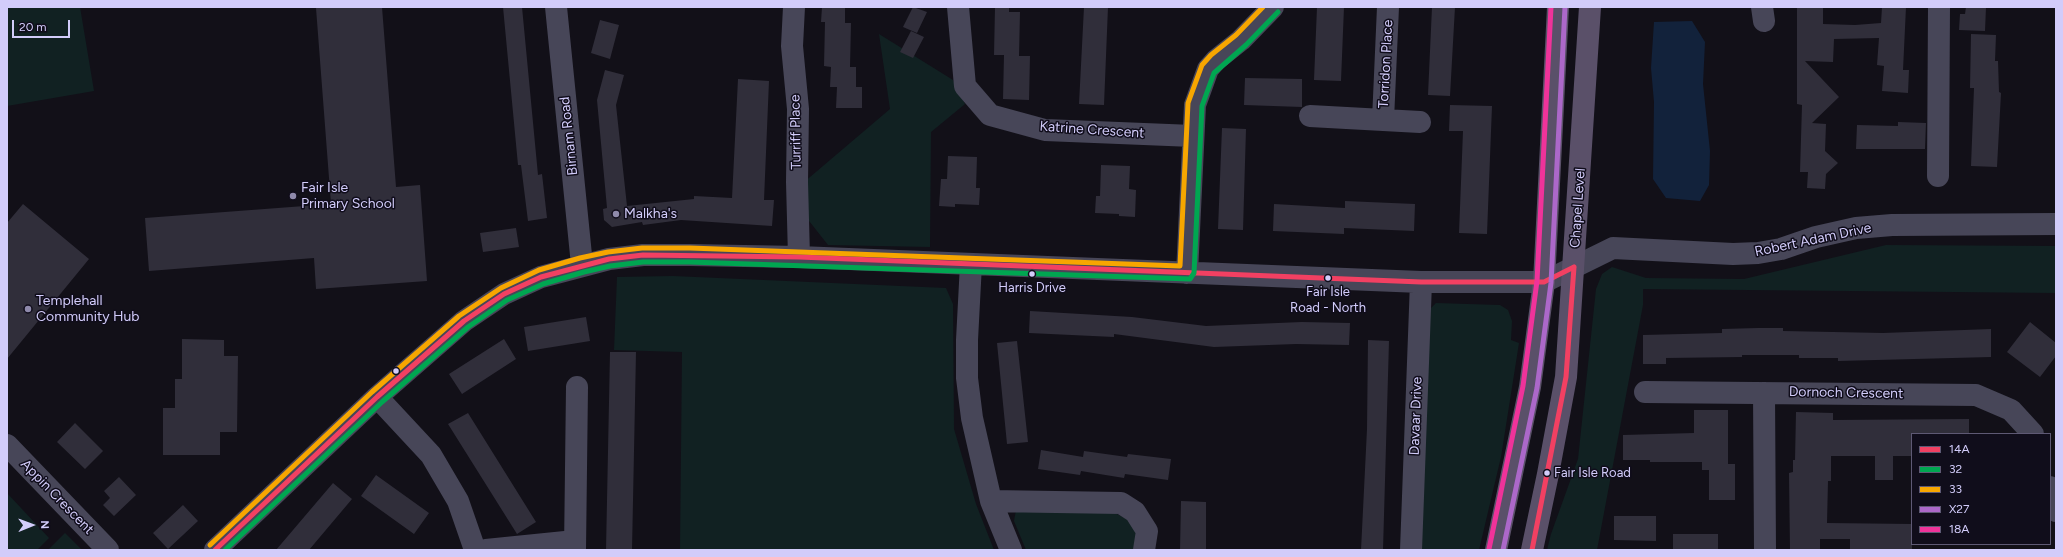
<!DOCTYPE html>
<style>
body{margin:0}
#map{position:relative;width:2063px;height:557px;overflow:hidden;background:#121018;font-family:Figtree,sans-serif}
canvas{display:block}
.frame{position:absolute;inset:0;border:8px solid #d2ccfa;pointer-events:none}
.legend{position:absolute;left:1911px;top:433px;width:140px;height:112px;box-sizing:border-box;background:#100d1b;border:1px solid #5e5974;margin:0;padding:5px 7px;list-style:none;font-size:12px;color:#d2ccfa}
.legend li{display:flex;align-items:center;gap:8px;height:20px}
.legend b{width:20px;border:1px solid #5e5974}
.north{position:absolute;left:12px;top:505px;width:40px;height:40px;-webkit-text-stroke:3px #100d1b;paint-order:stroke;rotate:89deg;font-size:11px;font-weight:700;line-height:16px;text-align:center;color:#d2ccfa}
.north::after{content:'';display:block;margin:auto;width:14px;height:18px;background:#d2ccfa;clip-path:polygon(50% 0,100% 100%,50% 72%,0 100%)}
.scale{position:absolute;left:12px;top:20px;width:58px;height:18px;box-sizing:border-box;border:2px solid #d2ccfa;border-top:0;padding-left:5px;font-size:12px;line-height:14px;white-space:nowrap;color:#d2ccfa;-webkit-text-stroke:3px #100d1b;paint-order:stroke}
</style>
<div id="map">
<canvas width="2063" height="557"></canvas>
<div class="frame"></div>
<ul class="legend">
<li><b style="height:5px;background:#f24062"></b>14A</li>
<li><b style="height:5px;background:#00a651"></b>32</li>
<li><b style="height:5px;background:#f7a600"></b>33</li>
<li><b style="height:5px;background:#ac68c9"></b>X27</li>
<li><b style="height:5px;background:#ef339a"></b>18A</li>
</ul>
<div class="north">N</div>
<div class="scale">20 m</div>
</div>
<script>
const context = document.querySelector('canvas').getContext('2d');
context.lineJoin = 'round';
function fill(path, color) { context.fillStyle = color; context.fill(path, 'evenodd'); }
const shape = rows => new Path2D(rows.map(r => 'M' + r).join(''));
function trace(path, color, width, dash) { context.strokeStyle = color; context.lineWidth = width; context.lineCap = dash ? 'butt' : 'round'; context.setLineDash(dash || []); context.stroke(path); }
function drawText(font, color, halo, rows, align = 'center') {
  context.font = font + ' Figtree,sans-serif'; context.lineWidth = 3; context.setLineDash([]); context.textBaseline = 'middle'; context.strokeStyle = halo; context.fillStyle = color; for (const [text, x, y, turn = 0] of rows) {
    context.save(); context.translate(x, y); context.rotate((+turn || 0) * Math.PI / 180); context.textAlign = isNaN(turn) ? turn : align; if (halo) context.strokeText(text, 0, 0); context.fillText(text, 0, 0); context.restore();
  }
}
fill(shape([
 [7,7,80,7,94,91,7,106],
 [879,34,953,80,965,104,931,132,930,247,828,245,802,212,803,183,890,109],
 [1886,245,2056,246,2056,293,1643,289,1643,305,1597,550,1547,550,1551,534,1578,459,1596,289,1602,274,1612,267,1646,278,1744,279],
 [673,276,946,288,953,304,954,429,976,504,994,550,680,550,682,352,614,350,617,277],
 [1436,303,1500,305,1508,310,1512,321,1511,340,1519,343,1501,457,1479,550,1420,550,1428,317,1431,308],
 [7,493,49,538,37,550,7,550],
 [1016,510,1115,513,1129,520,1137,535,1133,550,1026,550,1014,521],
 [65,533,82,550,48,550]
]), '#112122');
fill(shape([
 [1692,21,1705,42,1703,84,1710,151,1709,185,1700,201,1666,198,1653,179,1654,102,1651,68,1654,22]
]), '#12223b');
fill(shape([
 [331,7,382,7,396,187,420,185,427,281,316,289,314,258,149,271,145,218,331,204,316,8],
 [503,7,522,7,538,175,542,174,547,218,528,221,521,165,518,165],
 [822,7,845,7,845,23,851,23,850,67,856,67,856,87,862,87,862,108,836,108,837,87,830,87,831,67,824,66,825,22,821,22],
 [913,7,927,12,917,33,903,27],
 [995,7,1009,7,1009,12,1020,12,1019,56,1030,56,1029,100,1003,99,1004,55,994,55],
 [1084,7,1108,7,1104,105,1079,104],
 [1317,7,1344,7,1341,81,1314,80],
 [1432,7,1455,7,1450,96,1428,95],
 [1797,7,1823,7,1823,24,1855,25,1881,23,1882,7,1906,7,1903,70,1909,70,1908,93,1882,91,1884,66,1877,65,1879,38,1834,39,1833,62,1805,61,1839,97,1812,123,1826,124,1825,151,1838,163,1826,174,1825,189,1807,188,1808,172,1800,172,1802,105,1797,104],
 [1966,7,1986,7,1985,31,1959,30,1960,14,1965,14],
 [600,20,619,25,610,59,591,53],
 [911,31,924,37,913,58,900,52],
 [1971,34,1996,35,1995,61,1998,61,1999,92,2001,93,1997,167,1971,166,1974,88,1970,88],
 [605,70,624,75,616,105,627,206,694,199,694,196,732,198,738,79,769,81,764,200,774,200,772,226,681,220,643,225,642,222,612,227,604,220,603,209,607,208,597,100],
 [1245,78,1302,79,1302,107,1244,105],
 [1450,105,1492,106,1487,234,1459,233,1463,131,1449,131],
 [1898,122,1926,123,1925,149,1856,149,1857,125,1898,126],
 [1222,128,1246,129,1243,230,1218,229],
 [948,156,977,157,976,188,980,188,979,205,955,204,955,207,939,206,941,179,947,179],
 [1101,165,1130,166,1129,189,1136,190,1135,217,1119,216,1119,214,1095,213,1096,196,1100,196],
 [1345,201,1415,204,1414,231,1344,228,1344,234,1273,231,1274,204,1345,208],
 [23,204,89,259,7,359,7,223],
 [516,228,519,247,483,252,480,233],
 [1030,311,1132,317,1206,326,1302,322,1350,323,1349,345,1296,344,1214,347,1114,334,1114,337,1029,333],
 [586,317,590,341,528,351,524,327],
 [2030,322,2056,343,2056,356,2040,377,2007,352],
 [1758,328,1783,328,1783,331,1883,333,1991,329,1991,357,1838,361,1838,358,1799,358,1799,355,1742,355,1742,357,1666,358,1666,364,1643,364,1643,335,1722,333,1722,329],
 [182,339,224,340,224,356,238,356,237,432,220,432,220,455,163,455,163,408,175,408,175,379,182,379],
 [504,339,516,359,462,394,449,374],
 [1368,340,1389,341,1383,550,1361,550,1367,429],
 [1017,341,1028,442,1007,444,997,343],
 [610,352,636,352,632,550,606,550],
 [1694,410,1728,410,1728,464,1735,464,1735,500,1709,500,1709,470,1702,470,1702,462,1650,462,1650,460,1623,460,1623,435,1694,433],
 [1796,412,1833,413,1833,420,1969,419,1969,434,1912,434,1912,456,1893,456,1893,480,1875,480,1875,456,1831,456,1831,481,1828,481,1827,523,1912,524,1912,550,1850,549,1850,539,1820,539,1820,550,1790,550,1789,473,1793,472,1793,460,1795,460],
 [468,413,536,522,517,534,448,424],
 [75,423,103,451,85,469,57,442],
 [1041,450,1083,457,1084,451,1127,457,1128,454,1171,459,1168,480,1125,474,1124,478,1081,471,1080,475,1038,469],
 [376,475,429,513,414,534,361,496],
 [119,477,136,495,114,516,103,505,110,498,104,491],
 [333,483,352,499,309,550,276,550],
 [1181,501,1206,502,1206,550,1180,550],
 [183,505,198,521,168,549,153,533],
 [1614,516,1656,516,1656,541,1614,540],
 [1673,534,1718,534,1718,550,1673,550]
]), '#302e3a');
trace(shape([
 [556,7,582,265],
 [794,7,792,46,798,109,797,182,799,257],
 [958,7,965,86,990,115,1045,130,1193,136],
 [1762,7,1764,21],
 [1310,116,1420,122],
 [1383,120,1388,7],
 [1938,176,1939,7],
 [971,264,967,340,967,378,972,418,991,501,1011,550],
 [1187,273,1195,105,1208,69,1216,60,1241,40,1273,7],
 [1645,392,1976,395,2011,410,2033,434],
 [1764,393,1765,550],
 [377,397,431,455,458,501,475,550],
 [7,445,108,550],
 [2050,487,2056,511],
 [991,501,1121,503,1135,512,1147,531,1144,550],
 [215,550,377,397,464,321,504,294,541,277,609,259,643,255,690,255,799,257,1421,282,1544,282,1613,248,1733,254,1758,253,1781,249,1816,237,1856,228,1892,225,2056,224],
 [486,550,575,541],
 [575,550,577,387],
 [1411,550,1421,282]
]), '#474658', 22);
trace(shape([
 [1496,550,1530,387,1544,282,1558,7],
 [1532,550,1548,474,1566,377,1590,7]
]), '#5a5069', 22);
trace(shape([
 [215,550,377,397,464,321,504,294,541,277,609,259,643,255,799,257,1421,282,1544,282,1574,267],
 [1532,550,1566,377,1574,267]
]), '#f24062', 5);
trace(shape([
 [225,550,382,402,468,327,507,300,543,284,584,272,610,266,643,262,690,262,1190,279,1194,273,1202,106,1214,73,1246,45,1278,12]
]), '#00a651', 5);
trace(shape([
 [210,545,372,392,459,316,501,288,539,270,580,258,608,252,642,248,690,248,1180,266,1188,103,1202,65,1211,55,1236,35,1263,7]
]), '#f7a600', 5);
trace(shape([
 [1503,550,1537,388,1551,283,1565,7]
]), '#ac68c9', 5);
trace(shape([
 [1489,549,1523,386,1537,281,1551,7]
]), '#ef339a', 5);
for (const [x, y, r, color] of [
 [293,196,4,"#8f8aab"],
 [616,214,4,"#8f8aab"],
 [1032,274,3.5,"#d2ccfa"],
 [1328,278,3.5,"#d2ccfa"],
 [28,309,4,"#8f8aab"],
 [396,371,3.5,"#d2ccfa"],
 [1547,473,3.5,"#d2ccfa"]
]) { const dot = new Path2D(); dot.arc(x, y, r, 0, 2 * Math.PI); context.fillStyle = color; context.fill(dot); trace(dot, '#100d1b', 1.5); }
drawText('13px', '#d2ccfa', '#100d1b', [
 ["Harris Drive",1032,288],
 ["Fair Isle",1328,292],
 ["Road - North",1328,308],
 ["Fair Isle Road",1554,473,"left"]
]);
drawText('14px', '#d2ccfa', '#100d1b', [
 ["Torridon Place",1386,64,-87],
 ["Katrine Crescent",1092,130,4],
 ["Turriff Place",796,132,-91],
 ["Birnam Road",569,136,-96],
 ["Chapel Level",1578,208,-86],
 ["Robert Adam Drive",1813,240,-12],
 ["Dornoch Crescent",1846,393,1],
 ["Davaar Drive",1416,416,-88],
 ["Appin Crescent",57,497,46]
]);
drawText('14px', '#d2ccfa', '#100d1b', [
 ["Fair Isle",301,188],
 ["Primary School",301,204],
 ["Malkha's",624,214],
 ["Templehall",36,301],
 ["Community Hub",36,317]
], 'left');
</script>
